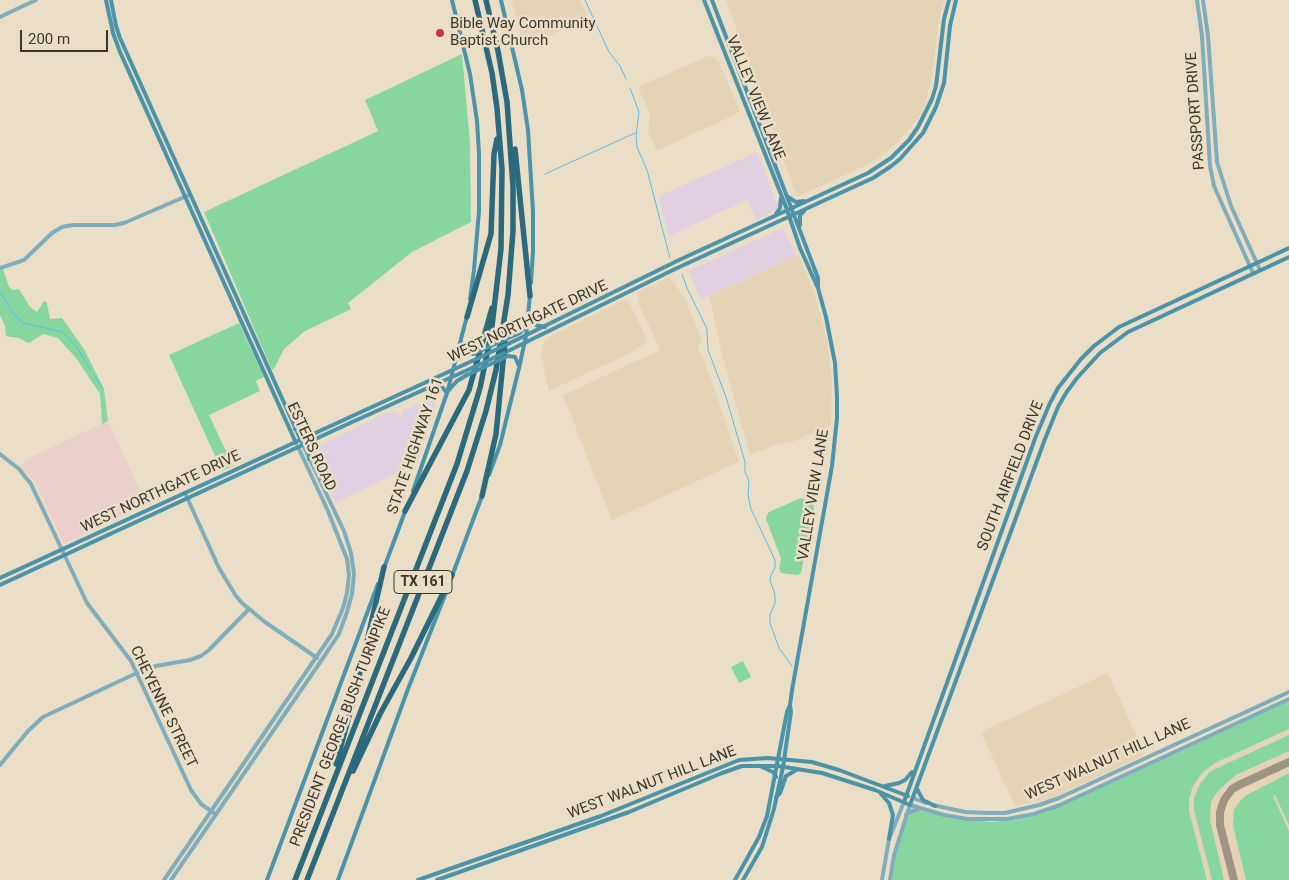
<!DOCTYPE html>
<style>
body{margin:0}
#map{position:relative;width:1289px;height:880px;overflow:hidden;background:#ebdec7;font-family:Roboto,sans-serif}
canvas{display:block}
.scale{position:absolute;left:20px;top:30px;width:88px;height:22px;box-sizing:border-box;border:2px solid #3b362c;border-top:0;padding-left:6px;font-size:15px;line-height:18px;white-space:nowrap;color:#3b362c;-webkit-text-stroke:4px #ebdec7;paint-order:stroke}
</style>
<div id="map">
<canvas width="1289" height="880"></canvas>
<div class="scale">200 m</div>
</div>
<script>
const context = document.querySelector('canvas').getContext('2d');
context.lineJoin = 'round';
function fill(path, color) { context.fillStyle = color; context.fill(path, 'evenodd'); }
const shape = rows => new Path2D(rows.map(r => 'M' + r).join(''));
function trace(path, color, width, dash) { context.strokeStyle = color; context.lineWidth = width; context.lineCap = dash ? 'butt' : 'round'; context.setLineDash(dash || []); context.stroke(path); }
function drawText(font, color, halo, rows, align = 'center') {
  context.font = font + ' Roboto,sans-serif'; context.lineWidth = 5; context.setLineDash([]); context.textBaseline = 'middle'; context.strokeStyle = halo; context.fillStyle = color; for (const [text, x, y, turn = 0] of rows) {
    context.save(); context.translate(x, y); context.rotate((+turn || 0) * Math.PI / 180); context.textAlign = isNaN(turn) ? turn : align; if (halo) context.strokeText(text, 0, 0); context.fillText(text, 0, 0); context.restore();
  }
}
fill(shape([
 [757,152,778,206,776,210,756,220,747,199,669,237,659,196],
 [783,228,796,256,701,299,688,271],
 [434,397,437,400,418,463,338,502,335,501,317,462,315,455,317,446,387,413,397,412,401,418,403,411]
]), '#e1d0e1');
fill(shape([
 [512,0,579,0,589,17,524,48],
 [726,0,944,0,939,18,932,78,922,113,898,142,873,162,797,197],
 [708,56,714,57,718,60,740,112,657,151,648,132,650,115,638,87],
 [799,255,814,293,827,340,832,380,831,425,795,441,773,446,750,455,722,354,709,296],
 [670,277,686,300,702,341,697,348,704,359,739,462,612,520,563,395,660,350,640,306,637,295,638,292],
 [623,300,628,300,648,342,626,355,549,391,541,355,543,345,549,337],
 [1108,673,1145,755,1050,799,1015,806,981,732],
 [1289,729,1289,880,1207,880,1189,811,1189,799,1193,786,1202,773,1215,763]
]), '#e4d3b5');
fill(shape([
 [108,421,147,505,64,544,37,487,31,477,21,466,28,458]
]), '#eacfcd');
fill(shape([
 [462,54,470,143,471,222,412,252,348,303,351,309,305,331,284,349,275,367,272,370,204,212,378,131,365,100],
 [3,269,9,287,13,290,19,289,30,307,37,312,44,301,47,303,50,319,62,318,84,349,104,389,108,421,102,424,100,394,76,358,58,338,43,334,29,343,18,338,6,336,5,326,0,315,0,270],
 [239,323,264,377,256,381,260,391,209,415,233,466,222,471,169,355],
 [801,498,813,503,814,508,801,573,798,575,781,573,779,569,781,558,766,519,767,515,769,512],
 [743,661,751,677,739,683,731,667],
 [1289,701,1289,729,1215,763,1202,773,1193,786,1189,799,1189,811,1207,880,891,880,896,852,901,837,908,817,913,812,923,811,949,818,991,822,1014,820,1041,814,1073,801],
 [1289,735,1289,751,1236,775,1222,787,1215,795,1211,802,1210,820,1224,880,1212,880,1194,810,1194,798,1200,784,1209,773,1215,769],
 [1289,773,1289,825,1275,795,1273,796,1289,831,1289,880,1246,880,1233,825,1234,810,1239,802,1245,796]
]), '#87d6a0');
trace(shape([
 [585,0,609,52,620,66,626,79],
 [630,88,639,112,636,136,637,147,647,170,670,258],
 [545,174,635,133],
 [682,274,687,288,707,329,708,350,726,397,745,462,745,472,749,481,748,495,751,509,775,560,775,568,771,575,770,580,775,595,775,603,770,615,770,623,779,648,792,666],
 [0,292,13,313,23,323,63,332,78,349,90,369],
 [94,375,102,387]
]), '#57bded', 1);
trace(shape([
 [1234,880,1220,825,1220,812,1224,800,1232,789,1239,785,1289,762]
]), '#9e9484', 8);
trace(shape([
 [1197,0,1202,36,1210,166,1214,186,1253,273],
 [1203,0,1208,36,1217,162,1231,206,1260,270],
 [0,17,36,0],
 [0,268,24,260,52,233,62,227,73,225,115,225,124,223,189,195],
 [0,454,19,469,31,484,87,603,131,661,191,790,201,804,214,813],
 [185,493,219,568,236,596,242,603,265,622,317,658],
 [0,765,28,731,43,717,141,671,156,666,190,660,201,656,209,650,249,609],
 [913,798,926,803],
 [933,805,965,812,988,813,1005,813,1039,805,1059,798,1289,692],
 [906,815,912,811,920,809],
 [164,880,332,634,343,608,347,593,349,575,347,559,328,511,298,447],
 [171,880,321,661,339,634,347,612,352,594,354,574,351,553,344,531,303,445],
 [882,880,889,839,904,802],
 [890,880,894,855,910,805,944,815,968,819,1007,819,1034,814,1060,805,1289,699]
]), '#80adbc', 4);
trace(shape([
 [106,0,113,33,120,52,296,443],
 [111,0,116,26,120,38,303,445],
 [452,0,470,74,477,121,479,153,479,211,474,270,470,299],
 [501,0,522,90,528,130,533,212,533,251,531,283],
 [704,0,786,207,800,248,817,286],
 [712,0,818,278,818,288,826,317,835,363,837,397,837,418,832,466,792,690,790,705,791,712,783,767,774,809,762,847,743,880],
 [788,197,796,202,804,201],
 [776,214,780,208,781,198],
 [800,225,800,215,804,211],
 [528,314,536,325,545,327],
 [513,336,520,333,526,325],
 [461,342,463,349,467,353,473,354],
 [510,343,679,260,868,173,891,158,909,140,918,127,932,99,936,86,944,19,949,0],
 [504,353,675,269,873,178,890,167,900,159,923,133,936,107,944,83,950,26,956,0],
 [508,356,515,357,519,366],
 [435,387,442,387,447,393],
 [448,391,457,381,467,375],
 [295,429,303,433,309,434],
 [309,459,309,451,315,440],
 [489,475,500,445,519,368,526,336,530,295],
 [413,491,447,393,467,316],
 [384,568,406,509],
 [452,576,482,496],
 [0,578,472,361],
 [0,585,350,423,472,368],
 [762,767,773,772,776,777],
 [885,786,899,783,905,780,912,772],
 [917,789,923,800,935,806],
 [881,794,889,803,893,815,889,839],
 [776,797,780,793,786,776,798,769],
 [904,802,1036,436,1050,403,1058,388,1081,359,1094,346,1119,327,1289,248],
 [267,880,378,584],
 [338,880,408,689,447,590],
 [418,880,601,816,739,760,768,758,812,762,839,770,908,796],
 [437,880,629,812,722,773,742,766,778,766,822,773,875,790,910,805,1045,439,1058,407,1066,393,1077,378,1100,353,1128,332,1289,257],
 [735,880,759,837,767,816,787,712,790,705]
]), '#4b93a9', 4);
trace(shape([
 [515,149,530,296],
 [467,317,491,234,494,154,497,139],
 [482,496,496,434,505,342],
 [405,511,469,390,492,308],
 [336,764,354,698,384,567],
 [353,771,380,714,411,658,452,575],
 [295,880,457,464,480,388,491,335,501,249,502,169,497,108,492,73,475,0],
 [307,880,467,471,486,411,496,370,508,295,513,231,513,187,507,102,498,51,486,0]
]), '#2b6a7d', 5.5);
trace(shape([
 [473,354,513,336],
 [472,361,510,343],
 [472,368,504,353],
 [467,375,508,356]
]), '#4b93a9', 4);
for (const [x, y, r, color] of [
 [440,33,5,"#c63649"]
]) { const dot = new Path2D(); dot.arc(x, y, r, 0, 2 * Math.PI); context.fillStyle = color; context.fill(dot); trace(dot, '#ebdec7', 2); }
for (const [x, y, w] of [
 [423,582,58]
]) { const box = new Path2D(); box.roundRect(x - w / 2, y - 11.5, w, 23, 4); context.fillStyle = '#ebdec7'; context.fill(box); trace(box, '#3b362c', 1); }
drawText('bold 14px', '#3b362c', null, [
 ["TX 161",423,582]
]);
drawText('15px', '#3b362c', '#ebdec7', [
 ["Bible Way Community",450,24],
 ["Baptist Church",450,41]
], 'left');
drawText('15px', '#3b362c', '#ebdec7', [
 ["VALLEY VIEW LANE",755,98,68],
 ["PASSPORT DRIVE",1196,111,-94],
 ["WEST NORTHGATE DRIVE",528,322,-25],
 ["STATE HIGHWAY 161",416,446,-71],
 ["ESTERS ROAD",311,447,65],
 ["SOUTH AIRFIELD DRIVE",1011,476,-69],
 ["WEST NORTHGATE DRIVE",161,492,-25],
 ["VALLEY VIEW LANE",814,495,-81],
 ["CHEYENNE STREET",163,707,64],
 ["PRESIDENT GEORGE BUSH TURNPIKE",341,727,-69],
 ["WEST WALNUT HILL LANE",1108,760,-24],
 ["WEST WALNUT HILL LANE",652,783,-21]
]);
</script>
